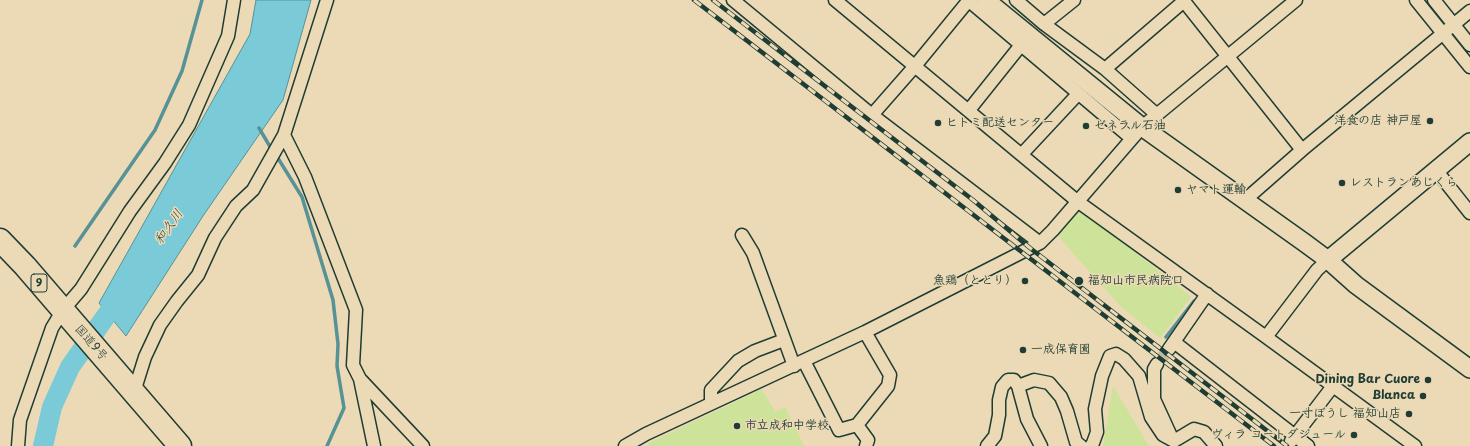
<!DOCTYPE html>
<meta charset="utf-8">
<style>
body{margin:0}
canvas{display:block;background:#ecd9b6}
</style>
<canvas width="1470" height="446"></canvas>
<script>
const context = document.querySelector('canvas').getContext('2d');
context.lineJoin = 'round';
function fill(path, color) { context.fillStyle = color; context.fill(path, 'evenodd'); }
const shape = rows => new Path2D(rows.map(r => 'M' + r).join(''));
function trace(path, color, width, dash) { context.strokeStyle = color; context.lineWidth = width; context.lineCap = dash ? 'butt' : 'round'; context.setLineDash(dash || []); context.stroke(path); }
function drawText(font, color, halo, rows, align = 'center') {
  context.font = font + ' "Playpen Sans","Klee One",sans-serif'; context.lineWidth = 3; context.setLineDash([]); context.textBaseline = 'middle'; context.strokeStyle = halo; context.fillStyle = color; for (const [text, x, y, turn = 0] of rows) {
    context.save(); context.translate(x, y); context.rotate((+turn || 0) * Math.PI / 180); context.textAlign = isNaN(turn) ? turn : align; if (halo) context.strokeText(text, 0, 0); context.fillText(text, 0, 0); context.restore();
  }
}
fill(shape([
 [1080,208,1191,297,1160,338,1120,306,1058,236],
 [1113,386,1149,446,1103,446],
 [762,389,775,412,785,407,804,446,648,446,649,443]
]), '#cde399');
const water = shape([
 [256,0,311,0,283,100,203,216,126,336,99,303,250,34,256,0]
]);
fill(water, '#7bcad7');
trace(water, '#569296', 1);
trace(shape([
 [259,128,272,150],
 [276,155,302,197,333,300,338,344,337,366,344,408,327,446],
 [75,246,155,130,182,71,202,0],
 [1166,337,1194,301]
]), '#569296', 3.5);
trace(shape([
 [43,446,52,407,70,367,123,292]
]), '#7bcad7', 20);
trace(shape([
 [1157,364,1169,349]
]), '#c3ba9c', 12, [12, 6]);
const street = shape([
 [733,0,872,115,1040,243],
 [835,0,1077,201,1266,337,1415,446],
 [968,0,1131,138],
 [1016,0,1044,24,1105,69,1156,114],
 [1183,0,1302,150],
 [1416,0,1470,67],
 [1434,0,1470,45],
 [1044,24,1074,0],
 [1105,69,1184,1],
 [969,110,1021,45],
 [872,115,915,66,969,0],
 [284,135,305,177,356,310,353,365,360,379,374,446],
 [1022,154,1078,94],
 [1436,170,1470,213],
 [1245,200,1302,150,1470,11],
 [742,235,753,253,794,366],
 [1266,337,1317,270,1328,260],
 [1174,342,1308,446],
 [1169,349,1207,294],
 [804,361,839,430,857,425,888,386,890,375,865,332],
 [1157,364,1154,369,1154,399,1170,434],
 [361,380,423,446],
 [1018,386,1034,380,1049,383,1061,397,1067,411,1076,442,1081,446],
 [134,392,145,357,160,325,177,301,198,275,215,238,236,206,253,190,284,135,327,0],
 [711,403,711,390,738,361,755,351,784,340],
 [857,425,868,440,866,446],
 [1174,441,1194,429,1204,432,1216,446],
 [1291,441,1333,386],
 [18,446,20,420,52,328,63,310,81,289,130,211,165,163,189,125,228,36,234,0],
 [625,446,646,434,865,332,1040,243,1053,230,1142,127,1296,0],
 [987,446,995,436,999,415,999,400,1002,387,1008,380,1014,380,1018,386,1027,419,1041,446],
 [1091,446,1093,443,1097,432,1095,409,1102,376,1110,356,1116,354,1124,359,1139,376,1151,417,1163,435,1174,441]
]);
const secondary = shape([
 [986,0,1142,127,1305,243,1328,260,1356,285,1470,369],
 [1328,260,1470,142]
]);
const highway = shape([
 [0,240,25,266,180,446]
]);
trace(street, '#1f3d34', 15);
trace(secondary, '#1f3d34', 20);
trace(highway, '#1f3d34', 25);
trace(street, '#ecd9b6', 12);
trace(secondary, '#ecd9b6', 17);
trace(highway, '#ecd9b6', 22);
const rail = shape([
 [694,0,1274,446],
 [713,0,973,200,1030,248,1287,446]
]);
trace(rail, '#1f3d34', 4.5);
trace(rail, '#ecd9b6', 3, [9]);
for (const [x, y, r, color] of [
 [1430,121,4,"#1f3d34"],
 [938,123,4,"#1f3d34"],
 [1086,126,4,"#1f3d34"],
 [1342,183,4,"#1f3d34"],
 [1178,190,4,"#1f3d34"],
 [1025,281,4,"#1f3d34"],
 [1079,281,5,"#1f3d34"],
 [1023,350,4,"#1f3d34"],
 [1428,380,4,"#1f3d34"],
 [1423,396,4,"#1f3d34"],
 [1409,414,4,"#1f3d34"],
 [737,426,4,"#1f3d34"],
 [1354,435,4,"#1f3d34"]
]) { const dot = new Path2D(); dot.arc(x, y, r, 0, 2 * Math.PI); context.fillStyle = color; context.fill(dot); trace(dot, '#ecd9b6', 1.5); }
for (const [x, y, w] of [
 [39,283,16]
]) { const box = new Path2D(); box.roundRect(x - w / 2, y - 9, w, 18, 3); context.fillStyle = '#ecd9b6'; context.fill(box); trace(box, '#1f3d34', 1); }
drawText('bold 11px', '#1f3d34', null, [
 ["9",39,283]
]);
drawText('bold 12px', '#1f3d34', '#ecd9b6', [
 ["洋食の店 神戸屋",1422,121,"right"],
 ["ヒトミ配送センター",946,123],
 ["ゼネラル石油",1094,126],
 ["レストランあじくら",1350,183],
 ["ヤマト運輸",1186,190],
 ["魚鶏（ととり）",1017,281,"right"],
 ["福知山市民病院口",1088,281],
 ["一成保育園",1031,350],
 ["Dining Bar Cuore",1420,380,"right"],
 ["Blanca",1415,396,"right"],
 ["一寸ぼうし 福知山店",1401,414,"right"],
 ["市立成和中学校",745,426],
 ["ヴィラ コートダジュール",1346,435,"right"]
], 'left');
drawText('12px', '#1f3d34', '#ecd9b6', [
 ["国道9号",91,343,49]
]);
drawText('italic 13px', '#284b44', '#ecd9b6', [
 ["和久川",169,227,-55]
]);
</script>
